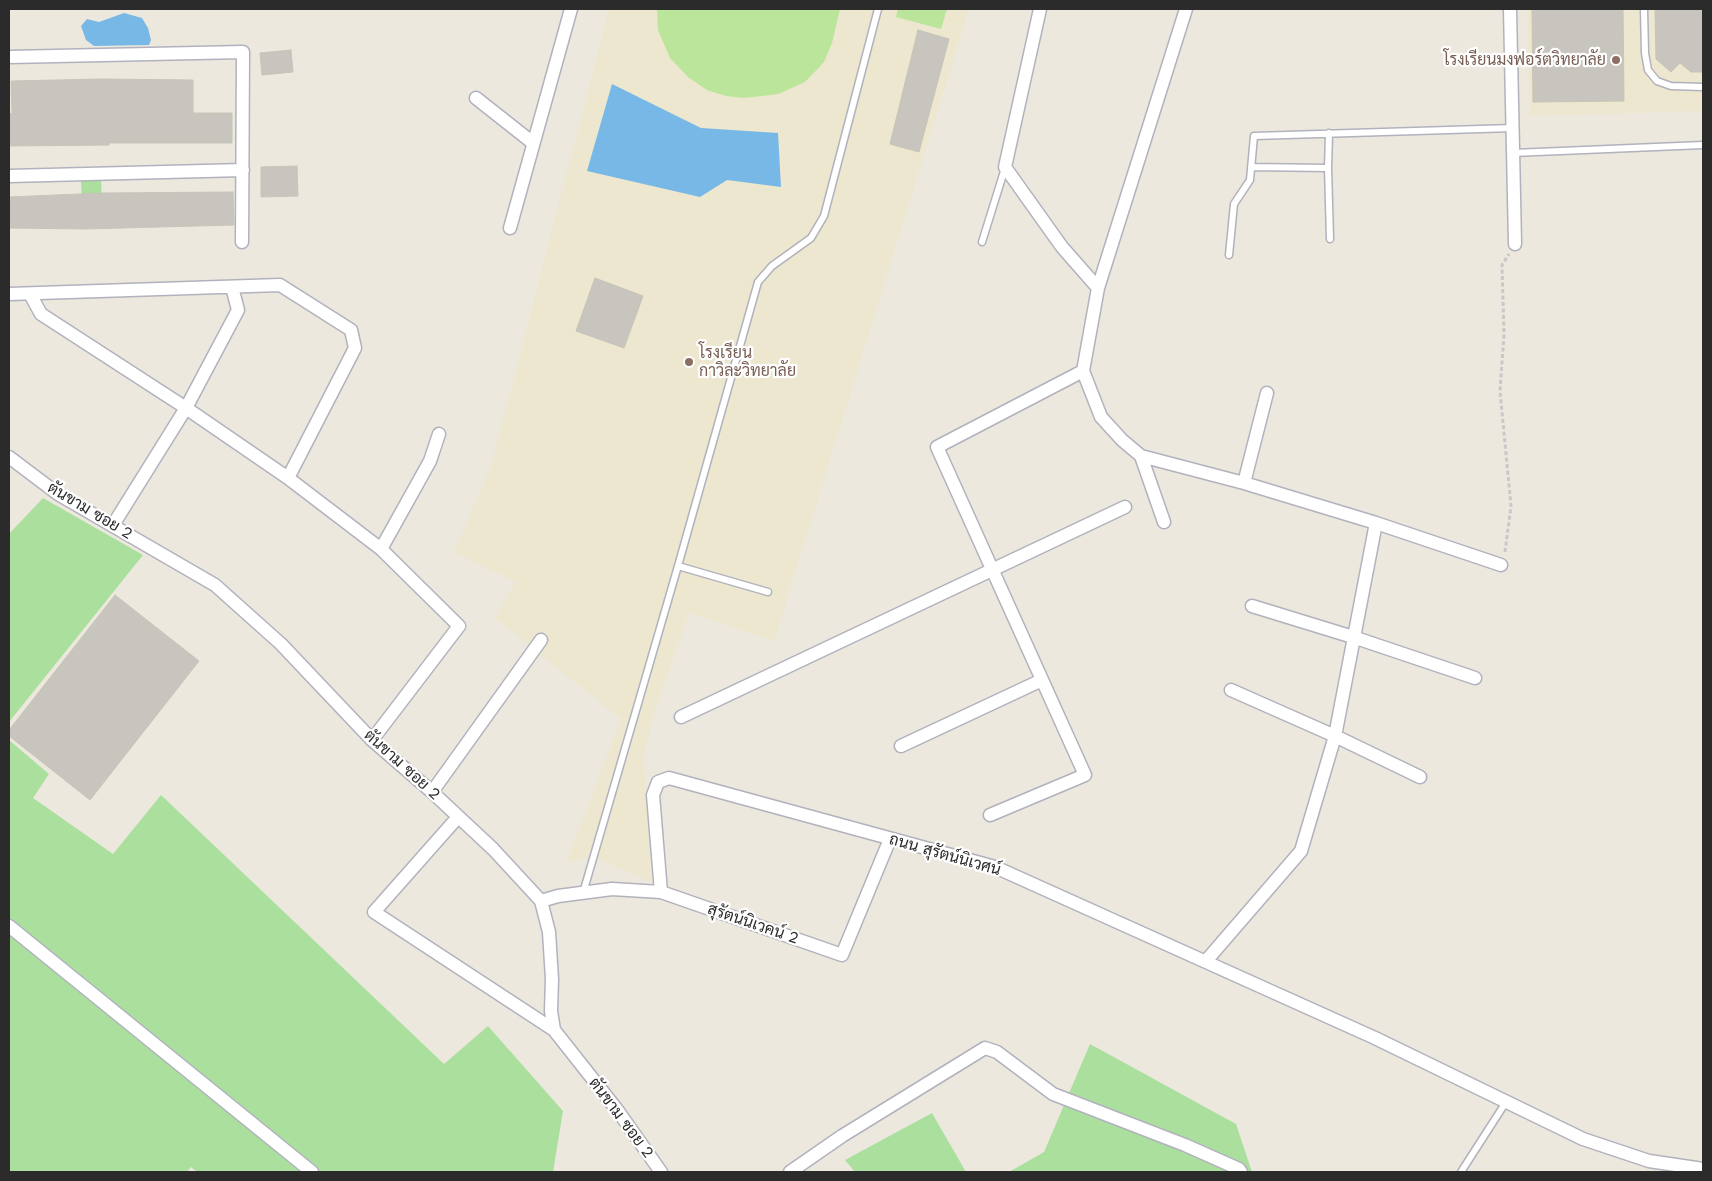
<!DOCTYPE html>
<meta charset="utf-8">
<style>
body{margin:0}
#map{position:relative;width:1712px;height:1181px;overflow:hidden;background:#ece8de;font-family:"Work Sans",sans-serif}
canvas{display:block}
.frame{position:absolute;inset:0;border:10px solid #2b2b2b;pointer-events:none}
</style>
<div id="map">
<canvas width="1712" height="1181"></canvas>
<div class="frame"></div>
</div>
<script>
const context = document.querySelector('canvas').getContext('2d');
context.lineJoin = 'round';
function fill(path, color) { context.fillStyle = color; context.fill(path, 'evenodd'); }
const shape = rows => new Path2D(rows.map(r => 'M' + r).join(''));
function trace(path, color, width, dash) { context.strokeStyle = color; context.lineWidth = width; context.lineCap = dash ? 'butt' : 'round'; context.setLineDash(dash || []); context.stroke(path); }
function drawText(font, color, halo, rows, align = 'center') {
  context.font = font + ' "Work Sans",Sarabun,sans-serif'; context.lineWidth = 4.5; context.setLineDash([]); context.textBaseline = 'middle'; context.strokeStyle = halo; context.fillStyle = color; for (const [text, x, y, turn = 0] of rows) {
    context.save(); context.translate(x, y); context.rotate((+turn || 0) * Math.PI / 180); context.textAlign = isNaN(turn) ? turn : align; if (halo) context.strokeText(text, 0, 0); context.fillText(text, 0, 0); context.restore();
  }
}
fill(shape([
 [609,9,969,9,774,641,689,613,652,720,644,757,651,882,594,857,566,863,621,719,495,618,516,582,454,552,491,466],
 [1527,9,1703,9,1703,111,1530,116]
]), '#ece7ce');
fill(shape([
 [101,179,103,228,83,229,81,180],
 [43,498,143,555,9,722,9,534],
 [9,740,49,774,33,798,113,854,161,795,444,1064,488,1026,563,1111,553,1172,197,1172,191,1167,187,1172,9,1172],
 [1090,1044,1236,1124,1252,1172,1009,1172,1044,1152],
 [932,1113,966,1172,855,1172,845,1160]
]), '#aadf9e');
fill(shape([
 [657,9,840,9,832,43,824,62,805,82,778,94,744,98,726,96,707,90,688,77,670,58,658,30],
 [898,9,947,9,941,29,896,17]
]), '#bae59a');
fill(shape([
 [124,13,142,18,148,28,151,40,149,45,94,46,86,40,81,26,87,19,99,22],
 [612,84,701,128,778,133,781,187,727,180,700,197,587,171]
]), '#78b8e7');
const building = shape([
 [1532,9,1623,9,1624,101,1533,102,1532,9],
 [1655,9,1703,9,1703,72,1691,72,1680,63,1671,72,1656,59,1655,9],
 [918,30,949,39,919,152,890,144,918,30],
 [291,50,293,72,262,75,260,53,291,50],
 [101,79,193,80,193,113,232,113,232,143,109,143,109,145,9,146,9,114,12,113,11,81,101,79],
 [297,166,298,196,261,197,261,167,297,166],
 [233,192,234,225,85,229,9,228,9,197,102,193,233,192],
 [595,278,643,296,624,348,576,331,595,278],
 [115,595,199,661,90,800,9,736,9,730,115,595]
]);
fill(building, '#c7c5bd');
trace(building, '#c7c4b8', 1);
const lane = shape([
 [1644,9,1645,53,1648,70,1657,81,1671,86,1703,87],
 [1329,133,1328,168,1330,239],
 [1513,153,1703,145],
 [1251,167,1328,168],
 [982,242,1005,168],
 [1229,255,1234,204,1250,180,1254,136,1513,128],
 [678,566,768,592],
 [583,893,678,566,758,282,772,266,811,238,824,216,878,9],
 [1461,1172,1506,1102]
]);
const street = shape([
 [1040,9,1005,167,1062,247,1098,288,1083,371,1101,417,1122,440,1141,456,1244,483,1376,523,1501,565],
 [1510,9,1515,244],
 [9,57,243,52,242,242],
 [476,98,533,143],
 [9,176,243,170],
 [510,228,571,9],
 [1098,288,1186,9],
 [9,294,280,285,351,330,355,348,288,478],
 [30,294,41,314,186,408,288,478,381,549,459,626,372,740],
 [1141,456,1164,522],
 [9,457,58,494,215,585,281,644,372,740,432,792,493,849,541,901,549,932,552,979,551,1011,554,1030,618,1111,661,1172],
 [1244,483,1267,393],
 [113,525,186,408,238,310,232,287],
 [381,549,430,461,439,434],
 [1252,606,1353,637,1475,678],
 [1231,690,1335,736,1420,777],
 [681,717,1125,507],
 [901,746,1042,680],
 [432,792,541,640],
 [990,815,1085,775,937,447,1083,371],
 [458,817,374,912,554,1030],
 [661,892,653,795,658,782,669,778,995,867,1375,1038,1583,1139,1649,1161,1703,1169],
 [541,901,558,896,612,889,661,892,842,955,890,839],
 [9,926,312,1172],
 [1206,961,1301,851,1335,736,1376,523],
 [790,1172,842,1136,985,1048,997,1052,1053,1094,1185,1145,1239,1169,1241,1172]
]);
trace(lane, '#b1b2bd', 9);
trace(street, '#b1b2bd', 15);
trace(shape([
 [1505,552,1511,506,1500,391,1504,335,1502,265,1509,254]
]), '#c8c8c8', 3, [4, 2.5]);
trace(lane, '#fff', 6);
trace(street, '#fff', 12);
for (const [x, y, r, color] of [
 [1616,60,5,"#8d6e63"],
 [689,362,5,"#8d6e63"]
]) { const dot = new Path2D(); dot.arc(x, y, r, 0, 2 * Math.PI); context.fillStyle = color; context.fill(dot); trace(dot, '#fff', 2); }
drawText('16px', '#785e54', '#fff', [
 ["โรงเรียนมงฟอร์ตวิทยาลัย",1606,60],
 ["โรงเรียน",699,353,"left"],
 ["กาวิละวิทยาลัย",699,371,"left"]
], 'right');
drawText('16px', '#2b2b2b', '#fff', [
 ["ตันขาม ซอย 2",90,511,31],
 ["ตันขาม ซอย 2",402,765,42],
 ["ถนน สุรัตน์นิเวศน์",945,855,16],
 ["สุรัตน์นิเวคน์ 2",753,924,19],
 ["ตันขาม ซอย 2",621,1118,53]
]);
</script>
